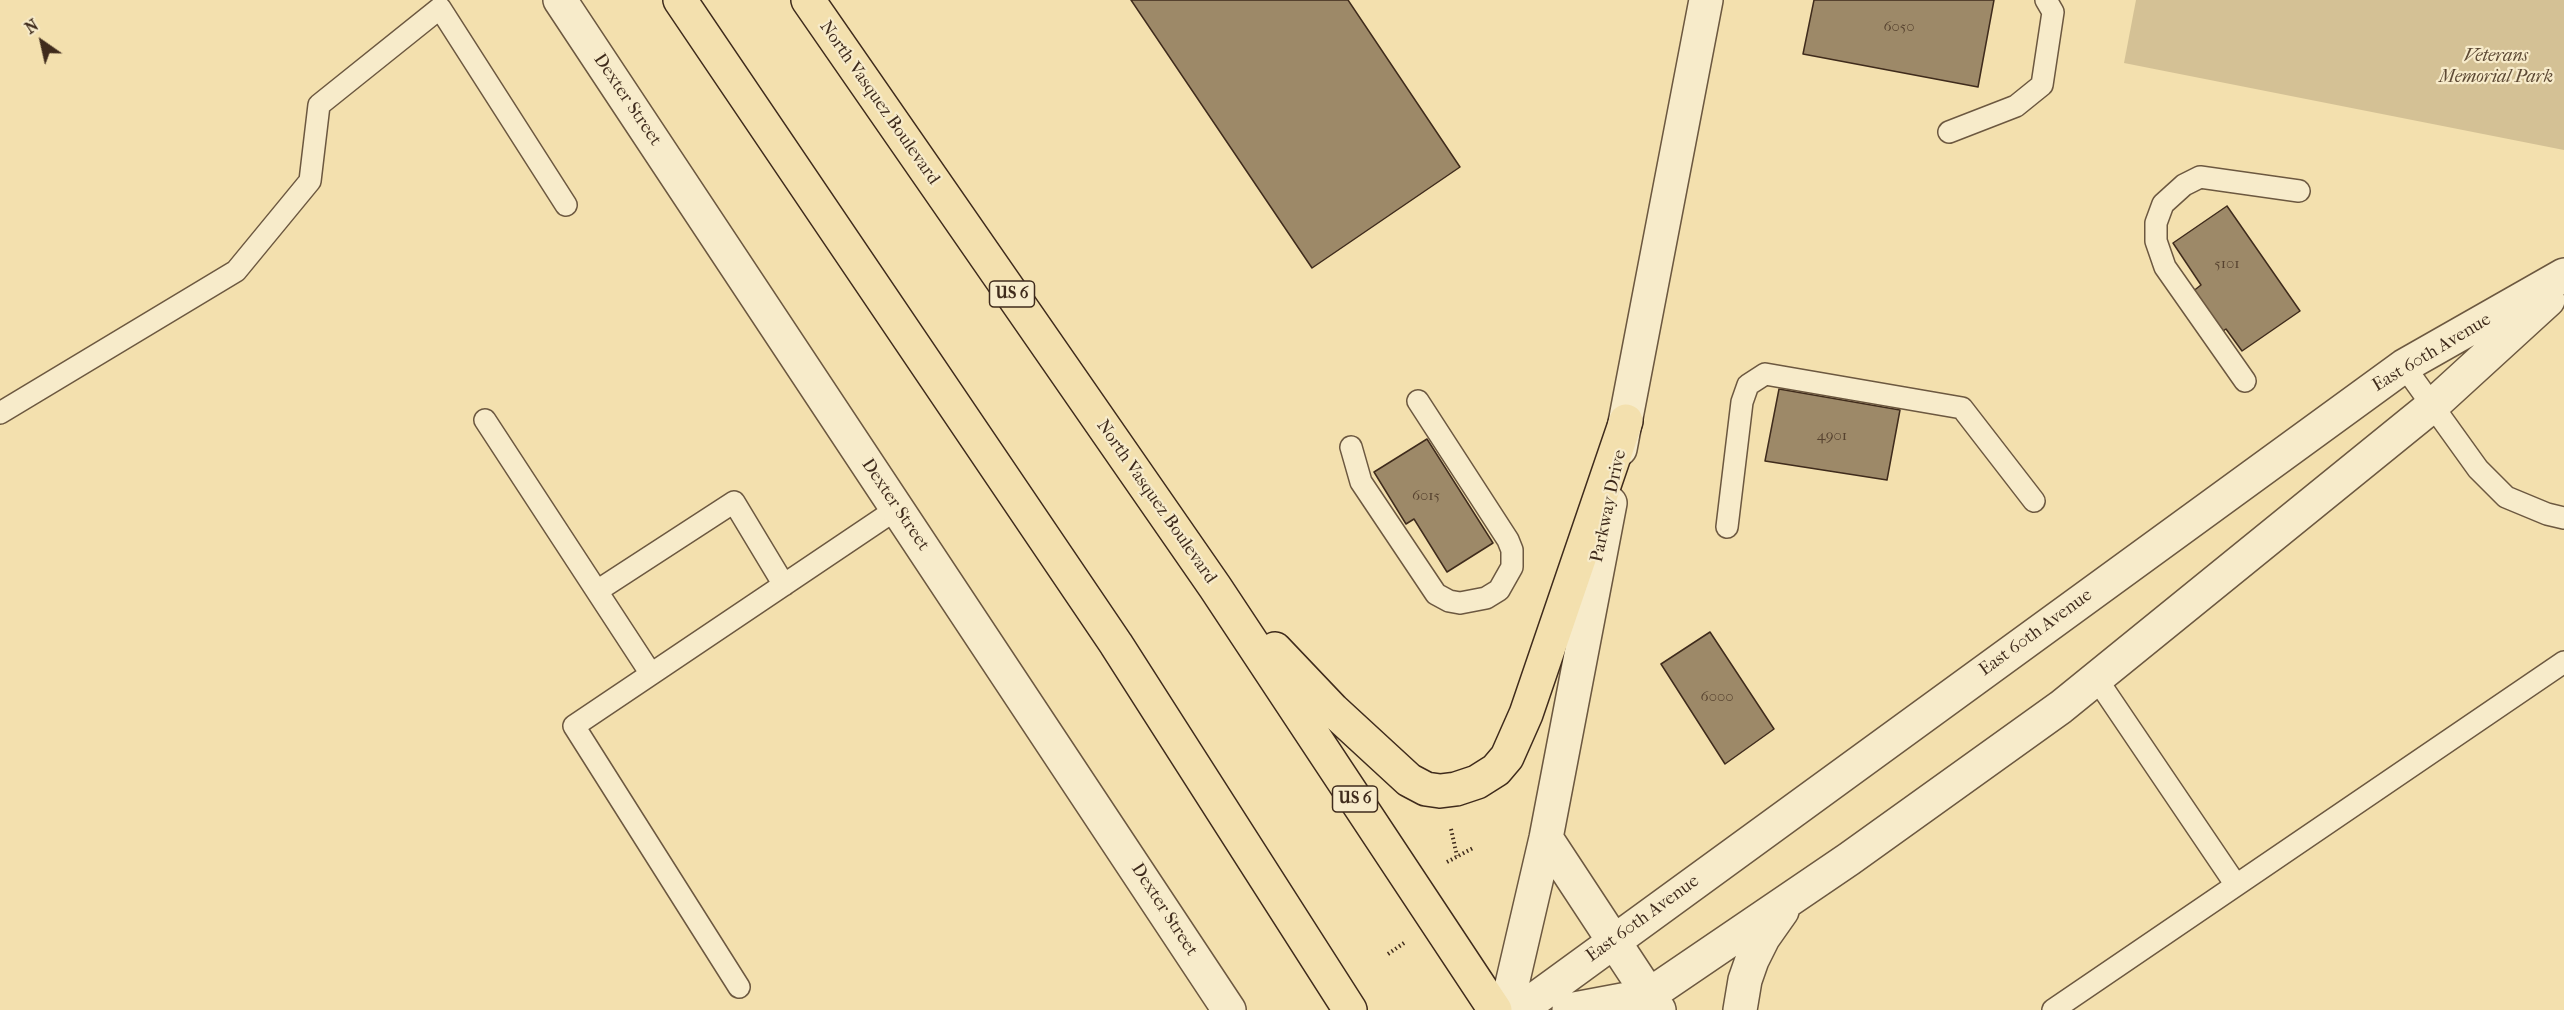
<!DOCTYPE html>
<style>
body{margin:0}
#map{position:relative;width:2564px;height:1010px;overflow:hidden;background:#f3e0ae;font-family:"IM FELL French Canon",serif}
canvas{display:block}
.north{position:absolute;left:12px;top:12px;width:60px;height:60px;-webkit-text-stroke:4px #f7ebca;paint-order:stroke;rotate:326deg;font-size:16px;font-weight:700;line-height:24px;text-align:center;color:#3f2b1c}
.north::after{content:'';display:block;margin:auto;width:21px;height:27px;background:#3f2b1c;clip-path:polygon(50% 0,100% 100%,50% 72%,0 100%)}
</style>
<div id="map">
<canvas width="2564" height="1010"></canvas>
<div class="north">N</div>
</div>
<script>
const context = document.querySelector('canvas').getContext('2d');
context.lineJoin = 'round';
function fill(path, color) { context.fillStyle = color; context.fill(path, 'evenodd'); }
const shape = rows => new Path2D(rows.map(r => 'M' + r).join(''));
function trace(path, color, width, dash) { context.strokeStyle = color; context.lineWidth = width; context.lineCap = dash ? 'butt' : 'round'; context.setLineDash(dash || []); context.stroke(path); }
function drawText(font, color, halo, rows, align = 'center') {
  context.font = font + ' "IM FELL French Canon",serif'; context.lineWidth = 4.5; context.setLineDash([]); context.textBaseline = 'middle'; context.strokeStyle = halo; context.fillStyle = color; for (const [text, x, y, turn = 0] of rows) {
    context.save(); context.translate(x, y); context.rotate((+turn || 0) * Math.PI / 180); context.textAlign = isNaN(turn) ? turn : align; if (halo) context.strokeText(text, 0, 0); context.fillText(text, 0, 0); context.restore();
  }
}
fill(shape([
 [2136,0,2564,0,2564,150,2124,63]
]), '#d4c195');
const building = shape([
 [1131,0,1348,0,1460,167,1312,268,1131,0],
 [1814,0,1994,0,1978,87,1803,54,1814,0],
 [2227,206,2300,311,2242,351,2226,329,2220,333,2192,292,2201,285,2173,243,2227,206],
 [1779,389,1900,410,1887,480,1765,461,1779,389],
 [1427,439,1493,543,1447,572,1414,519,1406,524,1374,472,1427,439],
 [1710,632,1774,729,1725,764,1661,664,1710,632]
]);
fill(building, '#9d8968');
trace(building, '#3f2b1c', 1.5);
const service = shape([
 [1949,132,2016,106,2042,85,2053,12,2046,0],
 [2404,366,2478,469,2506,497,2547,514,2564,518],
 [2245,381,2165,267,2156,241,2156,223,2163,204,2184,185,2200,177,2299,191],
 [0,413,236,271,310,181,319,105,440,8,566,205],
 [485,420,651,674],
 [1351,447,1361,482,1436,594,1449,601,1460,603,1486,598,1499,590,1512,567,1512,550,1508,540,1418,401],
 [1727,527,1742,402,1748,385,1765,374,1962,408,2034,501],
 [597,591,734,502,784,585],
 [2096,678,2236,885],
 [739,987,574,726,898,508],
 [2053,1010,2564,662]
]);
const minor = shape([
 [560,0,1229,1010]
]);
const tertiary = shape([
 [1620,449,1706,0],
 [1546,838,1659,1010],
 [1506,1010,1546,838,1610,503],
 [1520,1010,2404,366,2564,275],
 [1569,1010,1649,995,1849,859,2061,707,2432,406,2548,300],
 [1740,1010,1745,980,1752,960,1763,938,1782,911]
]);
const trunk = shape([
 [680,0,1116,644,1350,1010],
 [808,0,1215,587,1495,1010],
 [1275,649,1333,710,1409,780,1426,789,1440,791,1456,789,1477,782,1496,770,1507,757,1526,714,1626,421]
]);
trace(service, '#6c5840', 24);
trace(minor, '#6c5840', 36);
trace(tertiary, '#6c5840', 36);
trace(trunk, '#3f2b1c', 36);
trace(shape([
 [1451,829,1457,856],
 [1447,862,1473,848],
 [1388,954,1404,943]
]), '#3f2b1c', 4, [1.5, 3]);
trace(service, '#f7ebca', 21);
trace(minor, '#f7ebca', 33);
trace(tertiary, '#f7ebca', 33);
trace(trunk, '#f3e0ae', 33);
drawText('15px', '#56422f', null, [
 ["6050",1899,27],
 ["5101",2227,264],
 ["4901",1832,436],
 ["6015",1426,496],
 ["6000",1717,697]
]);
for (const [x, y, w] of [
 [1012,294,45],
 [1355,799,45]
]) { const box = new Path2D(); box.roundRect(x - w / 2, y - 13, w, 26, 4.5); context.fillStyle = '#f7ebca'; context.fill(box); trace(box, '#3f2b1c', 1.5); }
drawText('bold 16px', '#3f2b1c', null, [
 ["US 6",1012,294],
 ["US 6",1355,799]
]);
drawText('italic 18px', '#5d4934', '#f7ebca', [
 ["Veterans",2496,57],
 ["Memorial Park",2496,78]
]);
drawText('18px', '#3f2b1c', '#f7ebca', [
 ["Dexter Street",627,100,56],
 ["North Vasquez Boulevard",879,103,55],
 ["East 60th Avenue",2432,353,-31],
 ["North Vasquez Boulevard",1156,502,55],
 ["Dexter Street",895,505,56],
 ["Parkway Drive",1609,506,-78],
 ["East 60th Avenue",2036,633,-36],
 ["Dexter Street",1164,910,57],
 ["East 60th Avenue",1643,919,-36]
]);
</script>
